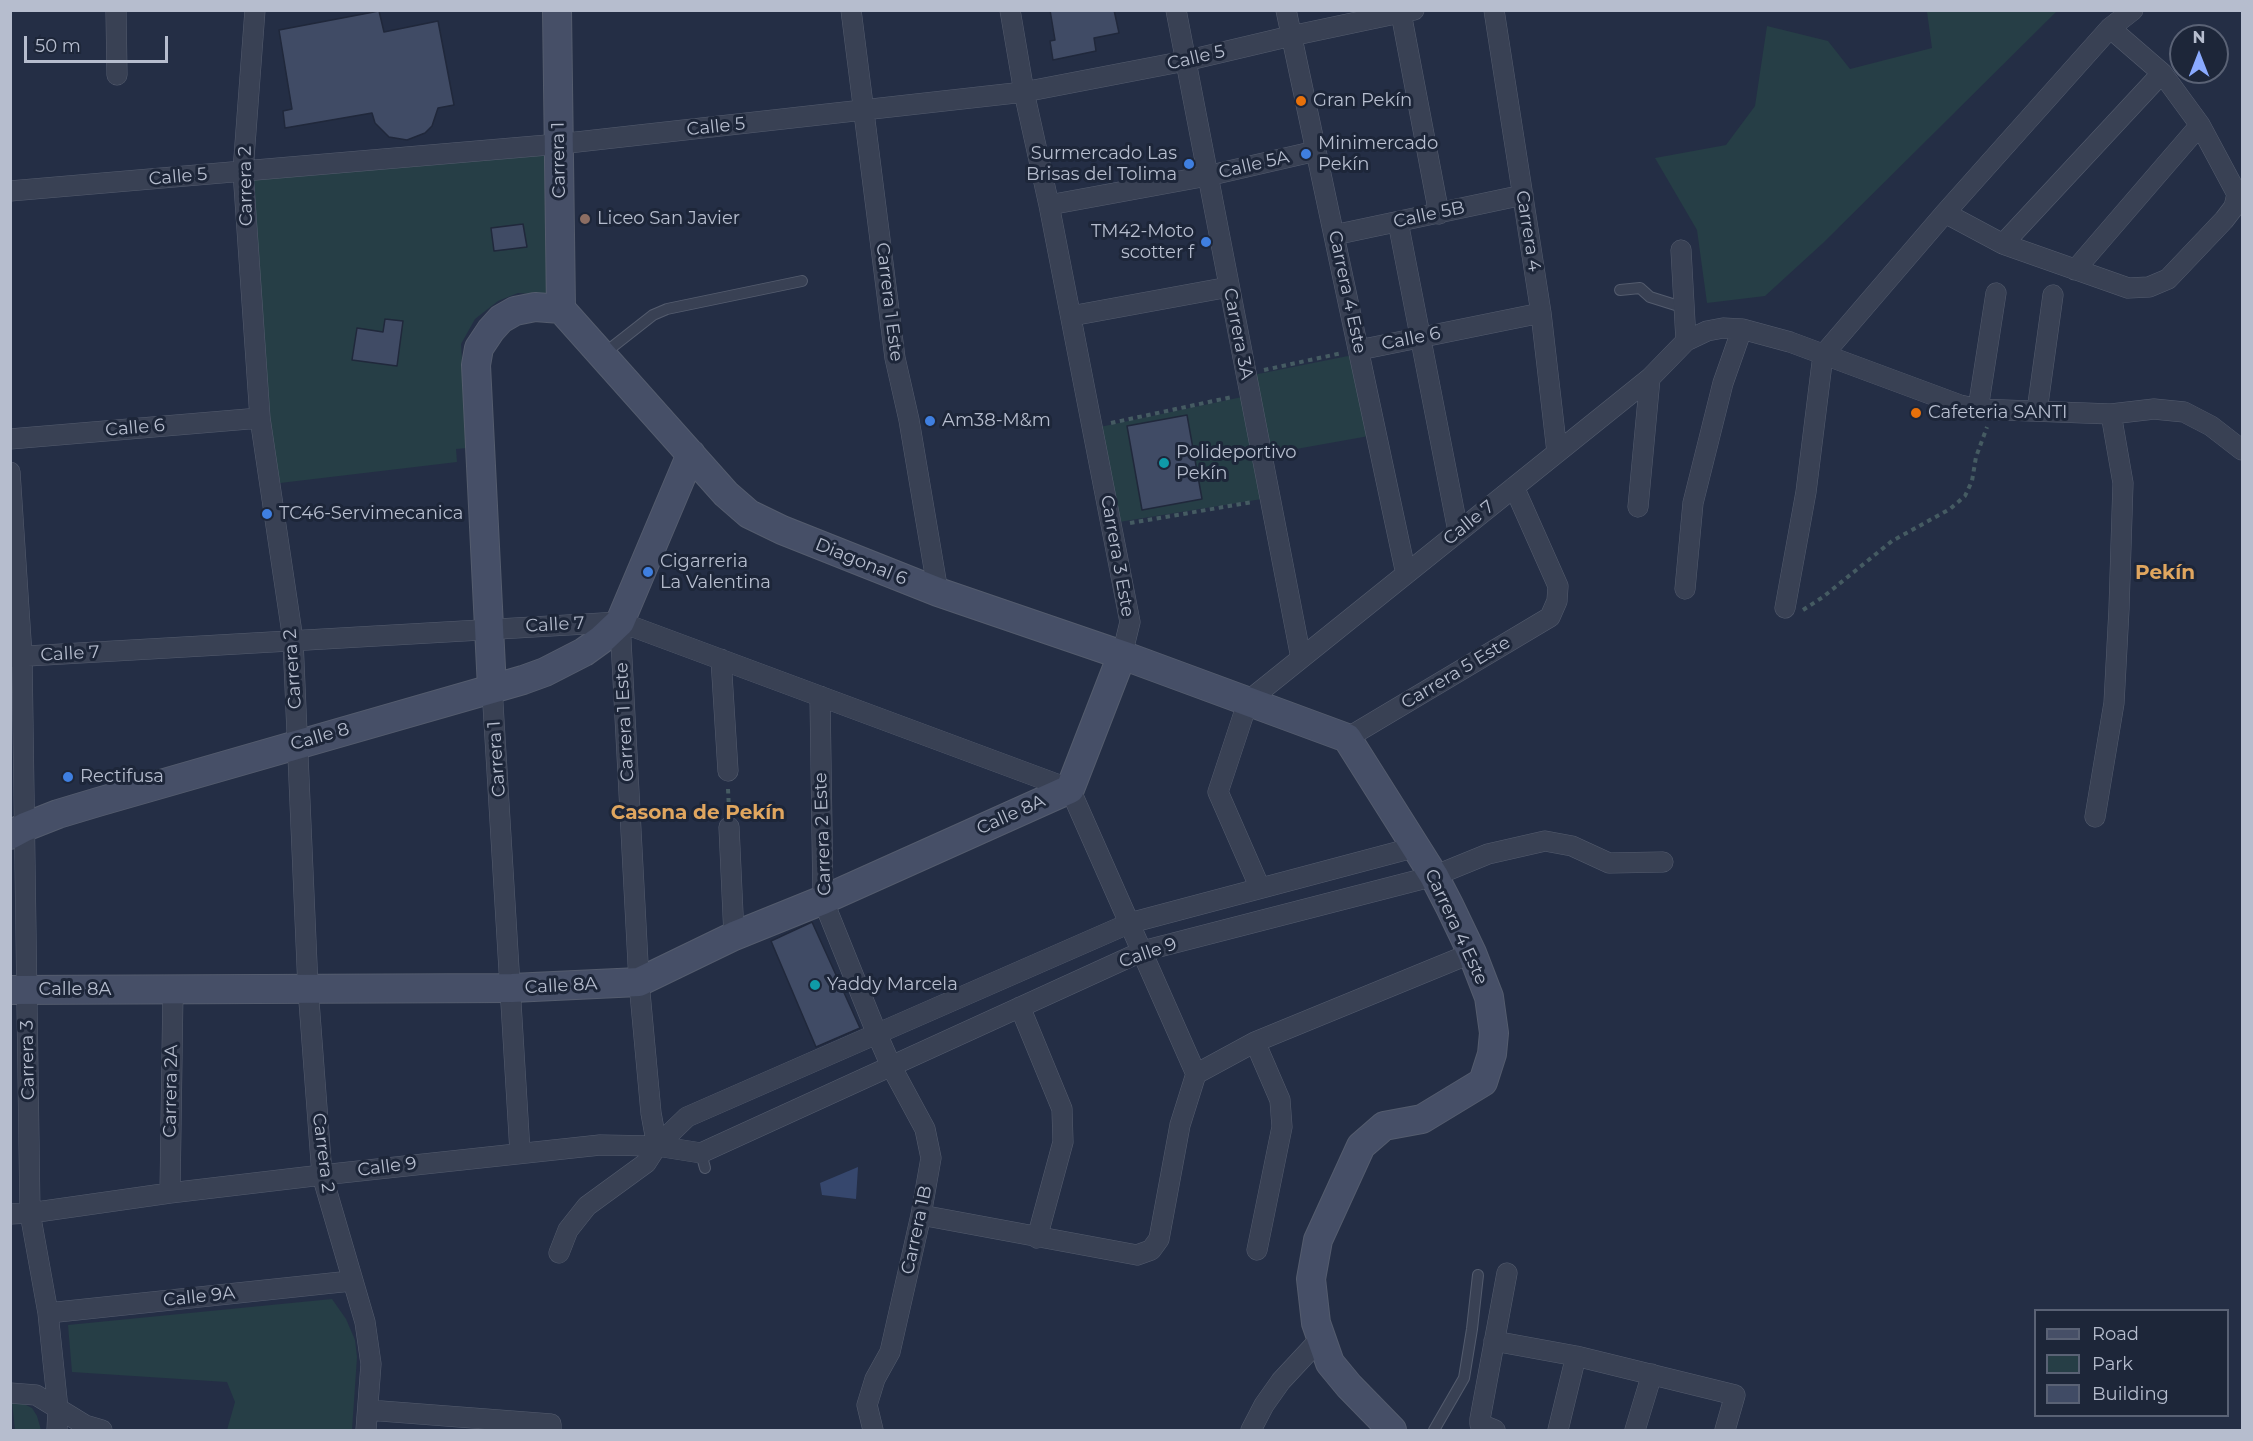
<!DOCTYPE html>
<meta charset="utf-8">
<style>
body{margin:0}
#map{position:relative;width:2253px;height:1441px;overflow:hidden;background:#242e45;font-family:Montserrat,sans-serif}
canvas{display:block}
.frame{position:absolute;inset:0;border:12px solid #b6bdce;pointer-events:none}
.legend{position:absolute;left:2034px;top:1309px;width:195px;height:108px;box-sizing:border-box;background:#1d2639;border:2px solid #5a6275;margin:0;padding:8px 10px;list-style:none;font-size:18px;color:#b6bdce}
.legend li{display:flex;align-items:center;gap:12px;height:30px}
.legend b{width:30px;border:2px solid #5a6275}
.north{position:absolute;left:2169px;top:24px;width:60px;height:60px;box-sizing:border-box;background:#1d2639;border:2px solid #5a6275;border-radius:50%;rotate:0deg;font-size:16px;font-weight:700;line-height:24px;text-align:center;color:#b6bdce}
.north::after{content:'';display:block;margin:auto;width:21px;height:27px;background:#8aaaff;clip-path:polygon(50% 0,100% 100%,50% 72%,0 100%)}
.scale{position:absolute;left:24px;top:36px;width:144px;height:27px;box-sizing:border-box;border:3px solid #b6bdce;border-top:0;padding-left:8px;font-size:18px;line-height:21px;white-space:nowrap;color:#b6bdce;-webkit-text-stroke:4px #1d2639;paint-order:stroke}
</style>
<div id="map">
<canvas width="2253" height="1441"></canvas>
<div class="frame"></div>
<ul class="legend">
<li><b style="height:8px;background:#464f67"></b>Road</li>
<li><b style="height:16px;background:#263e46"></b>Park</li>
<li><b style="height:16px;background:#404b65"></b>Building</li>
</ul>
<div class="north">N</div>
<div class="scale">50 m</div>
</div>
<script>
const context = document.querySelector('canvas').getContext('2d');
context.lineJoin = 'round';
function fill(path, color) { context.fillStyle = color; context.fill(path, 'evenodd'); }
const shape = rows => new Path2D(rows.map(r => 'M' + r).join(''));
function trace(path, color, width, dash) { context.strokeStyle = color; context.lineWidth = width; context.lineCap = dash ? 'butt' : 'round'; context.setLineDash(dash || []); context.stroke(path); }
function drawText(font, color, halo, rows, align = 'center') {
  context.font = font + ' Montserrat,sans-serif'; context.lineWidth = 6; context.setLineDash([]); context.textBaseline = 'middle'; context.strokeStyle = halo; context.fillStyle = color; for (const [text, x, y, turn = 0] of rows) {
    context.save(); context.translate(x, y); context.rotate((+turn || 0) * Math.PI / 180); context.textAlign = isNaN(turn) ? turn : align; if (halo) context.strokeText(text, 0, 0); context.fillText(text, 0, 0); context.restore();
  }
}
fill(shape([
 [1931,11,2057,11,1823,243,1765,296,1707,303,1697,230,1655,158,1726,145,1755,106,1767,26,1828,41,1850,69,1932,48,1927,12],
 [552,153,549,295,518,293,498,301,475,319,461,344,468,448,456,449,457,462,280,483,268,416,254,178],
 [1353,355,1369,436,1268,454,1253,375],
 [1242,397,1262,499,1119,522,1100,427],
 [332,1299,346,1319,355,1340,357,1357,352,1430,227,1430,235,1402,227,1382,72,1372,68,1325],
 [12,1402,22,1403,32,1408,37,1416,41,1430,15,1430]
]), '#263e46');
fill(shape([
 [858,1167,856,1199,822,1195,820,1183]
]), '#36476d');
const building = shape([
 [1050,10,1114,10,1119,33,1094,38,1096,51,1053,60,1050,41,1055,40,1050,10],
 [379,11,384,32,438,21,454,105,438,108,432,126,425,133,407,140,389,137,375,123,372,113,285,128,283,111,292,109,279,30,379,11],
 [523,224,527,247,494,251,491,228,523,224],
 [385,319,403,321,397,366,352,360,357,328,383,332,385,319],
 [1187,415,1202,499,1142,510,1127,426,1187,415],
 [812,922,860,1028,816,1047,771,941,812,922]
]);
fill(building, '#404b65');
trace(building, '#20283b', 1.5);
const lane = shape([
 [1620,290,1640,288,1650,297,1685,308],
 [602,355,653,315,667,309,802,281],
 [701,1153,705,1168],
 [1434,1430,1464,1378,1472,1329,1478,1275]
]);
const street = shape([
 [116,10,117,75],
 [255,10,243,171,260,418,293,640,308,988,322,1175,365,1322,371,1364,366,1430],
 [851,10,895,358,909,420,938,592],
 [1010,10,1024,92,1049,205,1130,622,1122,655],
 [1176,10,1301,658],
 [1286,10,1406,574],
 [1494,10,1541,313,1557,452],
 [1401,13,1439,214],
 [10,191,559,144,1024,92,1185,61,1291,36,1414,10],
 [1049,205,1207,176,1316,151],
 [1945,213,2003,244,2128,288,2149,287,2168,279,2224,220,2234,207,2237,194,2200,125,2162,73,2110,28],
 [1398,222,1458,531],
 [1334,235,1523,195],
 [2003,244,2162,73],
 [1681,250,1686,341],
 [2075,270,2200,125],
 [1071,316,1229,287],
 [1359,350,1541,313],
 [1978,409,1996,293],
 [2037,411,2053,295],
 [10,439,260,418],
 [10,472,22,656,30,1213,48,1313,58,1409,57,1430],
 [1638,507,1650,378],
 [1685,589,1693,503,1723,383,1742,329],
 [1785,608,1806,492,1823,355,1945,213,2110,28,2133,10],
 [620,622,639,982,651,1113,657,1146],
 [10,657,620,622,1070,789,1196,1074],
 [721,659,728,771],
 [492,688,520,1152],
 [820,696,823,900,877,1034,891,1066,925,1129,931,1158,921,1215,890,1352,875,1379,867,1405,873,1430],
 [1347,738,1550,617,1557,601,1558,586,1514,487],
 [2095,817,2114,703,2119,609,2123,483,2111,414],
 [729,827,734,936],
 [1260,888,1218,792,1248,701,1650,378,1686,341,1707,331,1723,328,1742,329,1790,342,1960,405,1978,409,2111,414,2154,409,2184,412,2211,426,2242,450],
 [1020,1007,1062,1109,1063,1142,1037,1238],
 [1255,1042,1280,1100,1282,1127,1257,1250],
 [170,1193,173,989],
 [10,1214,30,1213,170,1193,322,1175,600,1145,657,1146,701,1153,1143,951,1434,876,1488,854,1545,841,1572,846,1609,863,1663,862],
 [921,1215,1137,1255,1151,1250,1159,1239,1180,1125,1196,1074,1255,1042,1472,953],
 [559,1253,568,1230,587,1206,646,1163,657,1146,687,1117,1130,923,1416,847],
 [48,1313,351,1281],
 [1494,1341,1576,1356,1735,1395,1725,1430],
 [10,1393,36,1395,85,1425,102,1430],
 [368,1410,551,1424,551,1430],
 [1251,1430,1264,1405,1281,1381,1321,1338],
 [1495,1430,1480,1424,1480,1419,1507,1273],
 [1558,1430,1576,1356],
 [1635,1430,1652,1374]
]);
const secondary = shape([
 [557,10,561,309],
 [492,688,476,365,479,348,491,330,501,319,515,311,535,307,561,309,726,494,749,514,782,530,938,592,1122,655,1347,738,1434,876,1450,907,1472,953,1489,997,1494,1033,1492,1054,1483,1082,1422,1119,1384,1126,1361,1146,1318,1240,1311,1279,1316,1323,1330,1363,1349,1386,1392,1430],
 [10,835,25,827,58,814,98,802,523,680,545,672,584,652,602,639,620,622,691,454],
 [10,990,512,988,639,982,734,936,823,900,1070,789,1122,655]
]);
trace(lane, '#545c6e', 12);
trace(street, '#545c6e', 21);
trace(secondary, '#545c6e', 30);
trace(shape([
 [1264,370,1342,353],
 [1111,423,1232,397],
 [1130,523,1253,502],
 [1803,610,1823,597,1892,541,1950,509,1965,496,1972,481,1976,457,1987,427],
 [728,789,729,809]
]), '#455b62', 4, [4.5, 4.5]);
trace(lane, '#394154', 10);
trace(street, '#394154', 20);
trace(secondary, '#464f67', 28);
for (const [x, y, r, color] of [
 [1301,101,6,"#e8710a"],
 [1306,154,6,"#3f7fe0"],
 [1189,164,6,"#3f7fe0"],
 [585,219,6,"#8d6e63"],
 [1206,242,6,"#3f7fe0"],
 [1916,413,6,"#e8710a"],
 [930,421,6,"#3f7fe0"],
 [1164,463,6,"#0f9aa8"],
 [267,514,6,"#3f7fe0"],
 [648,572,6,"#3f7fe0"],
 [68,777,6,"#3f7fe0"],
 [815,985,6,"#0f9aa8"]
]) { const dot = new Path2D(); dot.arc(x, y, r, 0, 2 * Math.PI); context.fillStyle = color; context.fill(dot); trace(dot, '#1d2639', 2); }
drawText('18px', '#b6bdce', '#1d2639', [
 ["Calle 5",1196,58,-13],
 ["Calle 5",716,127,-6],
 ["Carrera 1",559,160,-91],
 ["Calle 5A",1254,165,-13],
 ["Calle 5",178,177,-5],
 ["Carrera 2",246,186,-91],
 ["Calle 5B",1429,215,-12],
 ["Carrera 4",1528,231,81],
 ["Carrera 4 Este",1347,292,78],
 ["Carrera 1 Este",889,302,83],
 ["Carrera 3A",1238,334,79],
 ["Calle 6",1411,339,-11],
 ["Calle 6",135,428,-5],
 ["Calle 7",1469,523,-39],
 ["Carrera 3 Este",1117,556,80],
 ["Diagonal 6",861,562,22],
 ["Calle 7",555,625,-3],
 ["Calle 7",70,654,-3],
 ["Carrera 2",293,669,-94],
 ["Carrera 5 Este",1456,673,-31],
 ["Carrera 1 Este",625,722,-93],
 ["Calle 8",320,737,-16],
 ["Carrera 1",497,759,-94],
 ["Calle 8A",1011,815,-24],
 ["Carrera 2 Este",823,834,-92],
 ["Carrera 4 Este",1456,927,65],
 ["Calle 9",1148,953,-19],
 ["Calle 8A",561,986,-3],
 ["Calle 8A",75,990],
 ["Carrera 3",28,1060,-91],
 ["Carrera 2A",171,1091,-89],
 ["Carrera 2",323,1153,83],
 ["Calle 9",387,1167,-7],
 ["Carrera 1B",917,1230,-78],
 ["Calle 9A",199,1297,-6]
]);
drawText('18px', '#b6bdce', '#1d2639', [
 ["Gran Pekín",1313,101],
 ["Minimercado",1318,144],
 ["Pekín",1318,165],
 ["Surmercado Las",1177,154,"right"],
 ["Brisas del Tolima",1177,175,"right"],
 ["Liceo San Javier",597,219],
 ["TM42-Moto",1194,232,"right"],
 ["scotter f",1194,253,"right"],
 ["Cafeteria SANTI",1928,413],
 ["Am38-M&m",942,421],
 ["Polideportivo",1176,453],
 ["Pekín",1176,474],
 ["TC46-Servimecanica",279,514],
 ["Cigarreria",660,562],
 ["La Valentina",660,583],
 ["Rectifusa",80,777],
 ["Yaddy Marcela",827,985]
], 'left');
drawText('bold 20px', '#e0a65f', '#1d2639', [
 ["Pekín",2165,573],
 ["Casona de Pekín",698,813]
]);
</script>
